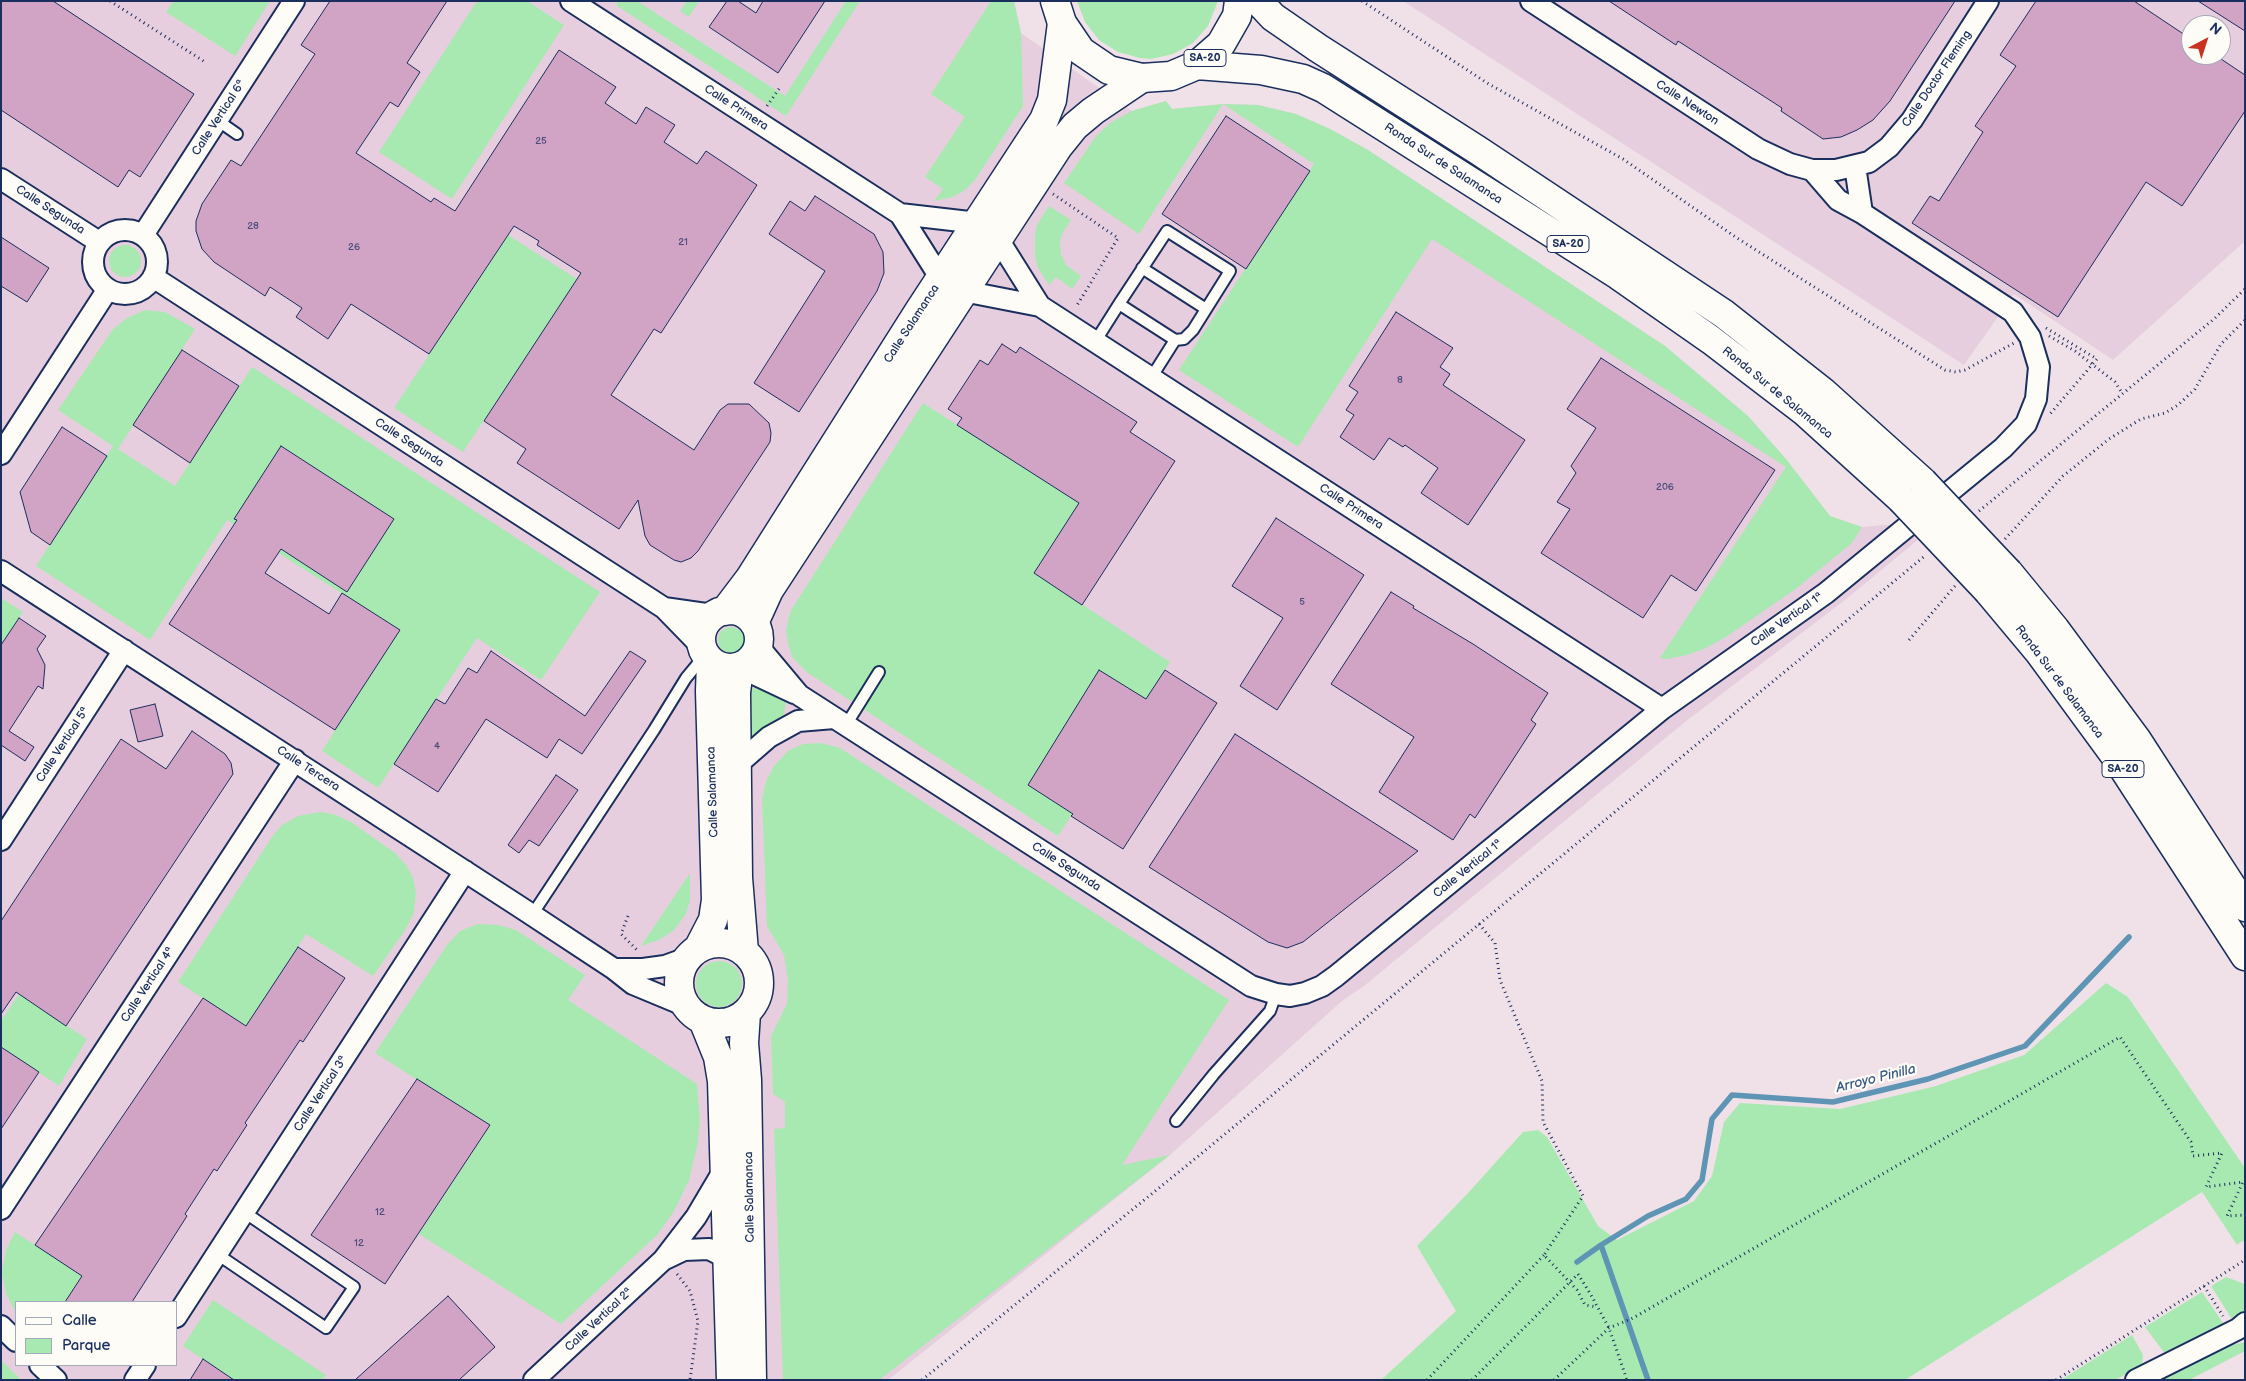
<!DOCTYPE html>
<meta charset="utf-8">
<style>
body{margin:0}
#map{position:relative;width:2246px;height:1381px;overflow:hidden;background:#f0e1e8;font-family:"Balsamiq Sans",sans-serif}
canvas{display:block}
.frame{position:absolute;inset:0;border:2px solid #1b2f5e;pointer-events:none}
.legend{position:absolute;left:15px;top:1301px;width:162px;height:65px;box-sizing:border-box;background:#fdfcf7;border:1px solid #a3aaba;margin:0;padding:6px 9px;list-style:none;font-size:15px;color:#1b2f5e}
.legend li{display:flex;align-items:center;gap:10px;height:25px}
.legend b{width:25px;border:1px solid #a3aaba}
.north{position:absolute;left:2181px;top:15px;width:50px;height:50px;box-sizing:border-box;background:#fdfcf7;border:1px solid #a3aaba;border-radius:50%;rotate:40deg;font-size:14px;font-weight:700;line-height:20px;text-align:center;color:#1b2f5e}
.north::after{content:'';display:block;margin:auto;width:18px;height:22px;background:#c8321e;clip-path:polygon(50% 0,100% 100%,50% 72%,0 100%)}
</style>
<div id="map">
<canvas width="2246" height="1381"></canvas>
<div class="frame"></div>
<ul class="legend">
<li><b style="height:6px;background:#fdfcf7"></b>Calle</li>
<li><b style="height:14px;background:#a8e9b2"></b>Parque</li>
</ul>
<div class="north">N</div>
</div>
<script>
const context = document.querySelector('canvas').getContext('2d');
context.lineJoin = 'round';
function fill(path, color) { context.fillStyle = color; context.fill(path, 'evenodd'); }
const shape = rows => new Path2D(rows.map(r => 'M' + r).join(''));
function trace(path, color, width, dash) { context.strokeStyle = color; context.lineWidth = width; context.lineCap = dash ? 'butt' : 'round'; context.setLineDash(dash || []); context.stroke(path); }
function drawText(font, color, halo, rows, align = 'center') {
  context.font = font + ' "Balsamiq Sans",sans-serif'; context.lineWidth = 4.5; context.setLineDash([]); context.textBaseline = 'middle'; context.strokeStyle = halo; context.fillStyle = color; for (const [text, x, y, turn = 0] of rows) {
    context.save(); context.translate(x, y); context.rotate((+turn || 0) * Math.PI / 180); context.textAlign = isNaN(turn) ? turn : align; if (halo) context.strokeText(text, 0, 0); context.fillText(text, 0, 0); context.restore();
  }
}
fill(shape([
 [1,1,1014,1,1021,33,1132,111,1166,101,1172,109,1223,104,1258,105,1296,114,1330,129,1368,150,1665,346,1748,416,1786,459,1830,516,1862,527,1942,520,1845,600,1685,722,1364,986,1342,1001,1170,1155,888,1380,1,1380],
 [16,1302,176,1302,176,1365,16,1365],
 [1403,1,2245,1,2245,241,2113,360,2014,294,1964,365],
 [2191,25,2221,25,2221,55,2191,55]
]), '#e7cede');
fill(shape([
 [173,1,270,1,235,56,166,12],
 [477,1,527,1,564,25,452,199,379,152],
 [617,1,637,1,785,96,846,1,860,1,786,116,617,6],
 [687,1,699,1,689,17,680,11],
 [991,1,1014,1,1021,33,1023,106,975,180,965,190,953,197,934,201,943,189,925,177,965,117,931,94],
 [1077,1,1218,1,1208,26,1193,43,1173,54,1151,59,1140,58,1118,52,1099,40,1085,22],
 [1166,101,1172,109,1223,104,1258,105,1296,114,1330,129,1368,150,1665,346,1748,416,1786,459,1830,516,1862,527,1852,543,1797,588,1726,637,1706,648,1687,655,1667,659,1660,658,1786,467,1432,239,1298,447,1179,370,1314,164,1223,104,1139,234,1064,183,1096,136,1110,123,1132,111],
 [1049,206,1071,220,1062,234,1060,242,1061,254,1066,265,1081,276,1072,289,1056,277,1049,285,1038,268,1035,256,1035,235,1037,225],
 [508,235,577,279,463,452,394,408],
 '109 261a16 16 0 1 1 32 0a16 16 0 1 1-32 0Z',
 [145,310,165,312,195,329,118,449,175,486,252,367,600,592,541,680,477,638,378,788,322,751,399,630,227,520,150,640,36,566,113,446,58,410,113,329,127,318],
 [923,403,1079,503,1034,573,1170,662,1058,836,808,673,792,657,788,643,786,631,790,612],
 [1,598,23,612,1,645],
 '718 640a13 13 0 1 1 26 0a13 13 0 1 1-26 0Z',
 [756,686,764,687,786,702,783,720,749,741,746,695],
 [821,743,840,748,1229,1000,1122,1165,1170,1155,879,1380,783,1380,774,1129,785,1128,785,1102,773,1094,771,1036,787,1004,788,980,784,955,767,926,762,799,766,782,774,766,788,751,803,744],
 [321,812,333,814,351,822,395,853,406,865,413,878,416,893,414,913,405,930,373,976,306,934,246,1026,178,982,274,834,282,825,298,816],
 [690,873,690,900,686,914,674,930,661,939,641,946],
 [478,924,498,925,516,930,585,975,568,1000,697,1084,700,1121,697,1147,689,1180,674,1211,657,1235,561,1324,419,1234,490,1126,375,1053,447,945,460,931],
 '696 984a23 23 0 1 1 46 0a23 23 0 1 1-46 0Z',
 [2106,983,2128,997,2245,1168,2245,1242,2242,1241,2237,1245,2202,1192,1905,1380,1381,1380,1456,1311,1417,1246,1469,1192,1523,1132,1538,1130,1547,1137,1598,1226,1617,1240,1694,1201,1712,1176,1724,1122,1740,1103,1840,1109,1936,1086,2024,1055],
 [19,994,87,1039,59,1086,1,1047,1,1021],
 [15,1232,82,1276,65,1302,16,1302,16,1311,14,1309,6,1294,2,1273,6,1250],
 [2226,1277,2245,1284,2245,1314,2233,1321,2211,1286],
 [2202,1292,2225,1326,2166,1355,2145,1327],
 [213,1300,326,1375,322,1380,234,1380,183,1346],
 [2132,1335,2143,1355,2142,1366,2115,1380,2061,1380],
 [2230,1342,2232,1345,2245,1342,2245,1351,2189,1380,2154,1380],
 [1,1360,21,1380,1,1380]
]), '#a8e9b2');
trace(shape([
 [1601,1245,1648,1380],
 [1577,1262,1601,1245,1648,1216,1686,1199,1702,1180,1712,1119,1732,1095,1833,1102,1928,1079,2025,1046,2129,937]
]), '#5f95b4', 5.5);
const building = shape([
 [1,1,53,1,194,94,140,177,129,170,118,187,1,110,1,1],
 [330,1,447,1,407,63,420,72,398,107,390,102,356,153,431,202,434,198,455,211,559,50,616,87,605,103,636,124,646,107,675,125,664,142,697,164,706,151,757,185,661,333,654,329,611,395,694,450,720,410,728,404,749,404,769,423,771,433,770,442,698,551,691,558,681,562,674,560,650,545,645,536,638,500,619,529,517,463,526,449,484,421,581,273,537,245,539,241,514,226,429,354,351,304,328,339,296,317,302,308,270,287,265,296,214,262,202,249,196,231,196,221,202,204,231,160,241,166,315,54,301,45,330,1],
 [727,1,738,1,756,13,763,1,825,1,778,73,709,27,727,1],
 [1609,1,1955,1,1890,101,1873,120,1857,130,1841,137,1823,139,1781,111,1782,108,1678,41,1676,45,1609,1],
 [2036,1,2134,1,2191,39,2191,55,2215,55,2245,75,2245,111,2182,206,2146,182,2058,317,1912,223,1930,196,1939,201,1983,132,1975,126,2016,66,2000,55,2036,1],
 [2198,1,2245,1,2245,31,2198,1],
 [1226,116,1310,171,1246,269,1162,214,1226,116],
 [815,196,874,234,883,252,884,273,877,291,799,412,754,383,825,271,769,234,790,201,805,211,815,196],
 [1,237,49,268,27,302,1,286,1,237],
 [1396,312,1453,348,1440,367,1450,374,1443,385,1525,440,1468,525,1421,493,1438,468,1405,445,1403,447,1389,438,1374,460,1340,437,1354,415,1346,410,1358,392,1349,386,1396,312],
 [1002,344,1016,353,1020,347,1137,422,1130,432,1175,461,1082,605,1034,573,1079,503,957,425,962,418,948,409,980,360,988,365,1002,344],
 [182,350,239,386,190,463,133,425,182,350],
 [1601,358,1775,470,1696,591,1671,575,1643,618,1541,553,1570,509,1557,502,1576,473,1571,466,1596,428,1567,409,1601,358],
 [62,427,107,456,50,545,31,532,20,492,62,427],
 [281,446,394,519,347,592,281,549,265,573,329,614,342,593,400,630,335,730,169,624,237,520,234,519,281,446],
 [1276,518,1364,575,1277,710,1240,686,1283,618,1232,586,1276,518],
 [1391,592,1414,606,1413,608,1473,644,1548,693,1531,720,1536,724,1475,818,1470,814,1453,840,1379,792,1414,737,1331,684,1391,592],
 [19,618,46,636,37,649,45,665,43,689,38,686,9,731,34,747,25,761,1,745,1,645,19,618],
 [491,651,585,716,630,651,646,661,582,754,559,739,547,758,486,719,438,792,394,764,436,699,445,704,468,668,477,673,491,651],
 [1099,670,1146,699,1165,670,1217,703,1123,849,1071,816,1073,814,1028,785,1099,670],
 [155,704,163,736,138,742,130,710,155,704],
 [192,731,225,754,231,763,233,774,66,1026,16,992,1,1014,1,921,121,739,166,769,192,731],
 [1235,734,1418,851,1303,942,1287,948,1268,942,1149,867,1235,734],
 [556,775,578,790,539,846,529,840,519,853,508,845,556,775],
 [298,947,345,978,303,1042,300,1040,245,1123,247,1125,217,1171,214,1169,185,1214,187,1216,132,1302,65,1302,82,1276,35,1245,203,998,246,1026,298,947],
 [1,1047,39,1072,1,1129,1,1047],
 [417,1079,490,1125,385,1284,311,1235,417,1079],
 [448,1296,495,1347,459,1380,355,1380,448,1296],
 [203,1359,234,1380,190,1380,203,1359]
]);
fill(building, '#d1a3c5');
trace(building, '#1b2f5e', 1);
const service = shape([
 [217,120,237,134],
 [1142,268,1206,309],
 [1095,342,1119,304,1167,231,1230,271,1193,330,1184,339,1175,340,1119,304],
 [1151,378,1175,340],
 [846,725,879,672],
 [532,915,654,730,686,678,705,655],
 [1176,1121,1214,1074,1270,1011,1276,994],
 [217,1254,326,1328,354,1287,244,1212]
]);
const minor = shape([
 [571,1,900,214,941,279],
 [1531,1,1758,149,1790,164,1812,170,1836,170,1869,162,1889,147,1912,120,1988,1],
 [1855,166,1862,213],
 [1,179,99,242],
 [900,214,978,223],
 '93 262a32 32 0 1 1 64 0a32 32 0 1 1-64 0Z',
 [143,235,294,1],
 [998,239,1040,306],
 [153,277,664,608,701,646],
 [963,291,1040,306,1662,709],
 [1,454,108,289],
 [1,571,520,907,614,969,633,984,686,1006],
 [664,608,713,615],
 [758,646,799,695,1251,986,1276,994,1290,996,1305,993,1322,986,1336,976,1662,709,1826,593,2003,448,2026,424,2036,399,2039,367,2030,337,2013,312,1862,213,1838,200,1812,170],
 [739,667,794,693],
 [738,764,769,737,798,721,834,718],
 [1,840,124,650],
 [614,969,643,969,665,966,690,957],
 [1,1209,295,760],
 [663,1260,684,1250,709,1249,727,1258],
 [176,1317,465,871],
 [1,1326,16,1341],
 [40,1365,56,1380],
 [135,1380,145,1365],
 [534,1380,663,1260,696,1217,725,1168],
 [2136,1380,2238,1329,2245,1323]
]);
const primary = shape([
 '701 639a29 29 0 1 1 58 0a29 29 0 1 1-58 0Z',
 [725,611,750,578,919,311,1044,120,1052,100,1062,23],
 [754,623,769,590,1058,147,1075,126,1093,111,1142,78],
 [739,667,736,693,738,878,744,952],
 '679 983a40 40 0 1 1 80 0a40 40 0 1 1-80 0Z',
 [698,949,713,920,716,900,710,691,711,662],
 [746,1013,744,1043,747,1080,752,1380],
 [703,1020,718,1057,722,1081,731,1380]
]);
const trunk = shape([
 [1055,1,1062,23,1081,51,1109,70,1142,78,1171,76,1197,65,1221,44,1237,16,1239,1],
 [1258,1,1273,17,1318,48,1479,151,1724,314,1823,392,1923,482],
 [1197,65,1261,70,1303,79,1323,88,1618,275,1711,340,1805,412,1901,499],
 [2009,573,2055,629,2137,740,2245,907],
 [1988,591,2039,652,2116,757,2245,956]
]);
trace(service, '#1b2f5e', 14);
trace(minor, '#1b2f5e', 24);
trace(primary, '#1b2f5e', 31);
trace(trunk, '#1b2f5e', 31);
trace(shape([
 [110,1,205,62],
 [1362,1,1487,83,1623,159,1737,238,1945,370,1956,372,1965,370,2014,343],
 [767,106,781,86],
 [1053,194,1118,238,1076,307],
 [2046,328,2097,359,2050,414],
 [2049,336,2075,351,2115,382,2122,393],
 [1979,511,2214,319,2245,289],
 [2005,539,2063,476,2109,439,2141,419,2165,413,2178,405,2195,389,2221,344,2245,320],
 [1909,640,1955,586],
 [628,916,621,934,638,951],
 [1479,924,1495,943,1500,980,1542,1081,1543,1122,1583,1196,1544,1255,1577,1290,1585,1305,1597,1307],
 [677,1274,690,1291,698,1321,690,1380],
 [2204,1286,2223,1316],
 [922,1380,1196,1158,1926,555],
 [1427,1380,1544,1255],
 [1472,1380,1578,1274,1591,1295,1609,1328,1627,1380],
 [1554,1380,1609,1328,1633,1318,2120,1037,2191,1142,2193,1156,2222,1153,2206,1187,2243,1182,2227,1216,2245,1215],
 [2056,1380,2245,1260]
]), '#1b2f5e', 3, [1, 4]);
trace(service, '#fdfcf7', 10);
trace(minor, '#fdfcf7', 20);
trace(primary, '#fdfcf7', 28);
trace(trunk, '#fdfcf7', 28);
const trunkBridge = shape([
 [1923,482,2009,573],
 [1901,499,1988,591]
]);
trace(trunkBridge, '#1b2f5e', 31, []);
trace(trunkBridge, '#fdfcf7', 28);
drawText('10px', '#484c78', null, [
 ["25",541,141],
 ["28",253,226],
 ["21",683,242],
 ["26",354,247],
 ["8",1400,380],
 ["206",1665,487],
 ["5",1302,602],
 ["4",437,746],
 ["12",380,1212],
 ["12",359,1243]
]);
for (const [x, y, w] of [
 [1205,58,42],
 [1568,244,42],
 [2123,769,42]
]) { const box = new Path2D(); box.roundRect(x - w / 2, y - 8.5, w, 17, 4); context.fillStyle = '#fdfcf7'; context.fill(box); trace(box, '#1b2f5e', 1); }
drawText('bold 11px', '#1b2f5e', null, [
 ["SA-20",1205,58],
 ["SA-20",1568,244],
 ["SA-20",2123,769]
]);
drawText('12px', '#1b2f5e', '#fdfcf7', [
 ["Calle Doctor Fleming",1937,79,-56],
 ["Calle Newton",1687,103,33],
 ["Calle Primera",736,108,33],
 ["Calle Vertical 6ª",219,118,-57],
 ["Ronda Sur de Salamanca",1443,164,33],
 ["Calle Segunda",50,210,33],
 ["Calle Salamanca",912,324,-57],
 ["Ronda Sur de Salamanca",1777,393,39],
 ["Calle Segunda",409,443,33],
 ["Calle Primera",1351,507,33],
 ["Calle Vertical 1ª",1787,620,-35],
 ["Ronda Sur de Salamanca",2059,682,53],
 ["Calle Vertical 5ª",63,745,-57],
 ["Calle Tercera",308,769,33],
 ["Calle Salamanca",713,792,-92],
 ["Calle Segunda",1066,867,33],
 ["Calle Vertical 1ª",1468,869,-39],
 ["Calle Vertical 4ª",148,985,-57],
 ["Calle Vertical 3ª",321,1094,-57],
 ["Calle Salamanca",750,1197,-91],
 ["Calle Vertical 2ª",599,1320,-43]
]);
drawText('italic 14px', '#385a82', '#fdfcf7', [
 ["Arroyo Pinilla",1876,1079,-14]
]);
</script>
